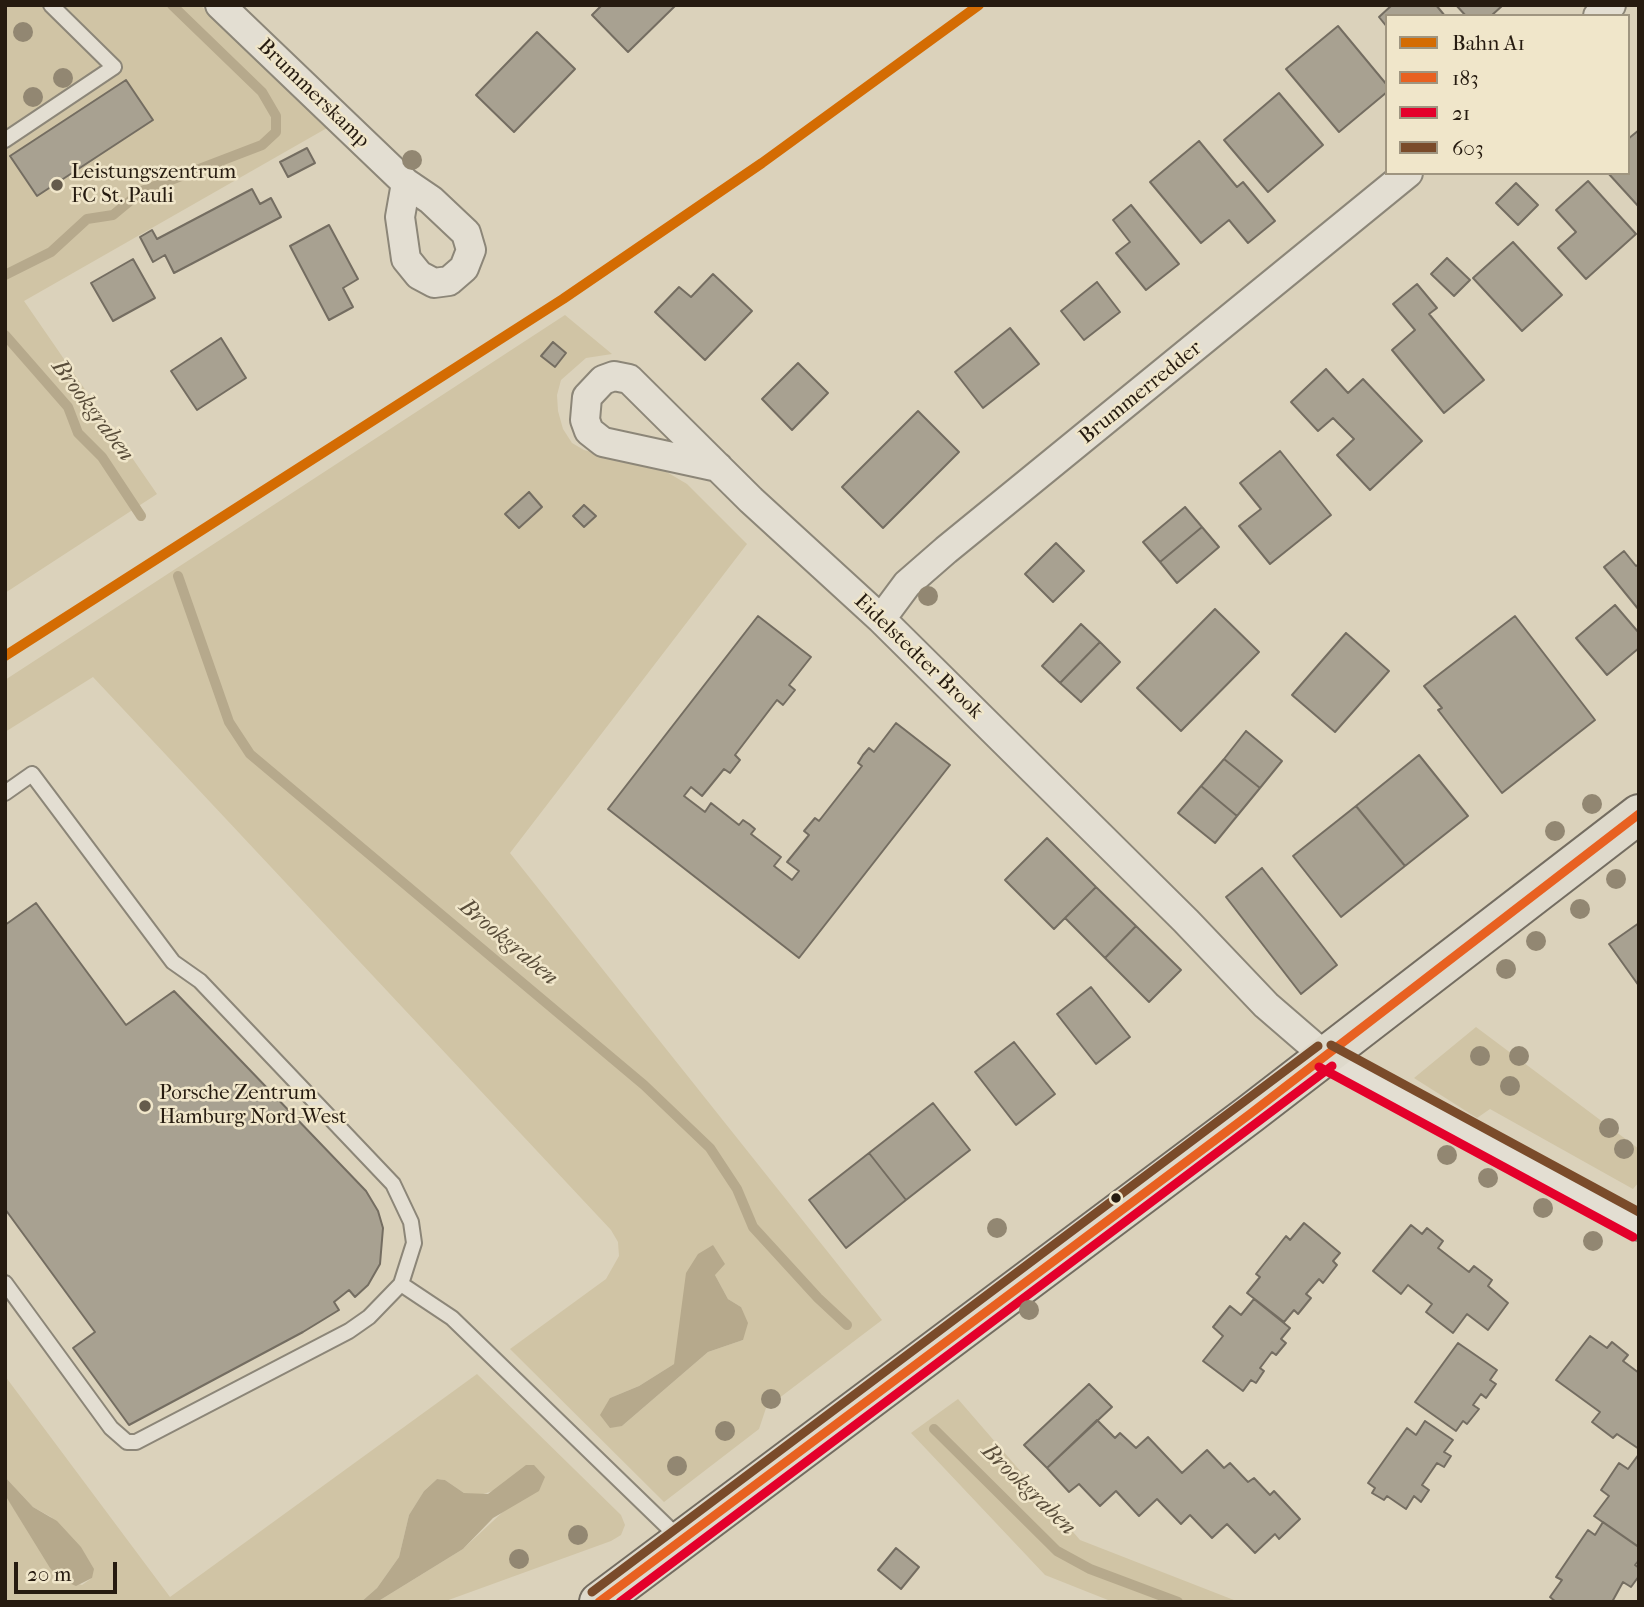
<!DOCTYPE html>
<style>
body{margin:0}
#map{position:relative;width:1644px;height:1607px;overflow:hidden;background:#dbd2bb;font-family:"IM FELL French Canon",serif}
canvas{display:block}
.frame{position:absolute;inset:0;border:7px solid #261b10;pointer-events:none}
.legend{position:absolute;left:1385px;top:14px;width:245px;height:161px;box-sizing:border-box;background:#f0e6ca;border:2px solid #9f9580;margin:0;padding:9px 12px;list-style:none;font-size:21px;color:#261b10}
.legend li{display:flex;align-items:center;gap:14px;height:35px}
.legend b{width:35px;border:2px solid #9f9580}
.scale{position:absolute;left:14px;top:1562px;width:103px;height:32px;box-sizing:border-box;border:4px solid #261b10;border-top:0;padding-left:9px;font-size:21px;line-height:24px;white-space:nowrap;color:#261b10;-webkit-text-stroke:5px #f0e6ca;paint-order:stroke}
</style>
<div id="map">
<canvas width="1644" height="1607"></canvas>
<div class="frame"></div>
<ul class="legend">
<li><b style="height:9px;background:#d46c03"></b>Bahn A1</li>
<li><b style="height:9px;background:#e86121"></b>183</li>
<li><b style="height:9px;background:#e4002b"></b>21</li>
<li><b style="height:9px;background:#7a4b2a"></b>603</li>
</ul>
<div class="scale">20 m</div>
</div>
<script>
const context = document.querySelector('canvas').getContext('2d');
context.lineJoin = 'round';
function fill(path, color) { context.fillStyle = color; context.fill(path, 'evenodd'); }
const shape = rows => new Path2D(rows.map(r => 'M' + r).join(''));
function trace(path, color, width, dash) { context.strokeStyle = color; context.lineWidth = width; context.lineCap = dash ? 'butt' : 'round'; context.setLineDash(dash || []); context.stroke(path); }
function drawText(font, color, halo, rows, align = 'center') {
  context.font = font + ' "IM FELL French Canon",serif'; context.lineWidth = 5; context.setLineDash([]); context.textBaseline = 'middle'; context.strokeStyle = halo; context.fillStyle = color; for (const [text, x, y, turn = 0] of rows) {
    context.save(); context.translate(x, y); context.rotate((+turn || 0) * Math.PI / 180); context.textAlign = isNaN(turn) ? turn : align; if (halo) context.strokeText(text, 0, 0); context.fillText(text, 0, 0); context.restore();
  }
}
fill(shape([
 [5,5,200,5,327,128,24,301,157,494,5,593],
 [565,315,612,354,586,358,561,380,557,395,558,411,563,429,572,443,584,450,665,471,687,484,747,544,510,853,882,1320,766,1408,759,1429,664,1502,510,1349,606,1279,619,1256,618,1242,611,1230,93,677,5,732,5,680],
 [713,1245,715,1275,728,1299,741,1307,743,1340,708,1352,622,1426,610,1398,639,1386,674,1364],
 [1476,1027,1639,1149,1639,1182,1633,1189,1490,1109,1477,1118,1414,1078],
 [477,1374,621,1515,625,1525,621,1535,611,1541,443,1602,377,1602,463,1549,507,1508,496,1490,480,1495,464,1493,445,1480,437,1479,424,1491,409,1515,399,1557,377,1588,361,1602,5,1602,5,1495,60,1579,82,1585,92,1578,51,1517,33,1507,5,1477,5,1376,170,1597],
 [958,1399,1080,1540,1239,1602,1113,1602,1045,1575,911,1433]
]), '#d0c4a5');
fill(shape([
 [713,1245,725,1264,715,1275,728,1299,741,1307,748,1323,743,1340,708,1352,622,1426,610,1428,600,1415,610,1398,639,1386,674,1364,686,1273,698,1254],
 [526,1465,534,1465,545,1477,539,1491,493,1518,463,1549,377,1602,361,1602,377,1588,399,1557,409,1515,424,1491,437,1479,445,1480,464,1493,488,1494],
 [5,1477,33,1507,57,1521,81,1547,94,1569,92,1578,76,1586,60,1579,50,1568,5,1495]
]), '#b6a98c');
trace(shape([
 [5,275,51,252,87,219,113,215,142,191,262,145,276,132,276,116,262,92,172,5],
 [5,335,68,407,78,433,102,457,141,516],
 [178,576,229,722,250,754,644,1085,710,1148,737,1189,753,1227,818,1298,847,1325],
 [934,1429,1057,1551,1090,1569,1178,1602]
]), '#b6a98c', 10);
const building = shape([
 [602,5,676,5,628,52,592,15,602,5],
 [1392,5,1436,5,1445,16,1387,16,1387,27,1379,17,1392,5],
 [1456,5,1503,5,1491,16,1466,16,1456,5],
 [1338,26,1387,85,1387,92,1339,132,1286,69,1338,26],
 [537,32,575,69,514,132,476,95,537,32],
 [126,80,153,120,37,196,10,156,126,80],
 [1279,93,1323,145,1268,192,1224,140,1279,93],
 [1639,130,1639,207,1608,173,1628,173,1628,139,1639,130],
 [1199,141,1237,187,1243,182,1275,221,1248,243,1229,220,1201,243,1150,182,1199,141],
 [307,148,315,163,288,177,280,162,307,148],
 [1588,181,1636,234,1586,279,1558,248,1576,232,1556,210,1588,181],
 [1516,183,1538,205,1518,225,1496,203,1516,183],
 [252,189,260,204,271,198,281,217,174,273,165,255,153,262,140,237,152,230,157,239,252,189],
 [1131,205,1179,264,1146,290,1116,253,1130,242,1113,220,1131,205],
 [329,225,358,279,343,288,353,307,329,320,290,246,329,225],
 [1513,242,1562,295,1522,331,1473,278,1513,242],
 [1447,258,1470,280,1454,296,1431,274,1447,258],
 [133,259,155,298,113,321,91,283,133,259],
 [713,274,752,311,705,360,655,312,679,287,691,297,713,274],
 [1097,282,1120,312,1084,340,1061,311,1097,282],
 [1417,284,1437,308,1429,314,1484,380,1444,413,1392,350,1415,330,1393,304,1417,284],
 [1010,328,1039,364,983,408,955,372,1010,328],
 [221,338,246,378,197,410,171,371,221,338],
 [553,342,566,353,555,367,541,356,553,342],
 [798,363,828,393,792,430,762,399,798,363],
 [1326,369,1348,393,1363,379,1422,441,1370,490,1337,455,1354,439,1333,418,1318,431,1291,402,1326,369],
 [918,411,959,452,883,528,842,487,918,411],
 [1280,451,1331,515,1270,564,1239,526,1261,509,1240,483,1280,451],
 [529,492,542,507,519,528,505,514,529,492],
 [584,505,596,516,584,527,573,516,584,505],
 [1185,507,1202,527,1160,562,1143,542,1185,507],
 [1202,527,1219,547,1177,583,1160,562,1202,527],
 [1056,543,1084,571,1053,602,1025,574,1056,543],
 [1624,551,1636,566,1639,564,1639,610,1604,567,1624,551],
 [1615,605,1639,633,1639,648,1607,675,1576,638,1615,605],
 [1215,609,1259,652,1181,731,1137,688,1215,609],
 [758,616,811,657,789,685,795,690,783,705,777,700,735,755,740,760,730,773,724,769,702,796,691,787,684,796,705,812,711,803,739,825,743,820,749,824,755,829,751,834,781,857,774,866,792,880,799,871,787,862,809,835,804,831,815,818,819,821,862,766,858,763,863,755,869,748,874,752,896,723,950,765,799,958,608,809,758,616],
 [1515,616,1595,720,1502,793,1438,710,1442,708,1424,686,1515,616],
 [1081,624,1100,642,1060,683,1042,666,1081,624],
 [1346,633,1389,671,1335,732,1292,695,1346,633],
 [1100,642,1120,662,1081,702,1060,683,1100,642],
 [1246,731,1282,761,1260,788,1224,759,1246,731],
 [1419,755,1468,816,1405,866,1356,806,1419,755],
 [1224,759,1260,788,1237,816,1201,786,1224,759],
 [1201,786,1237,816,1215,843,1178,813,1201,786],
 [1356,806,1405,866,1341,917,1293,856,1356,806],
 [1047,838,1096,887,1054,929,1005,880,1047,838],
 [1262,868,1337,965,1301,994,1226,897,1262,868],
 [1096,887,1136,926,1105,958,1065,918,1096,887],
 [36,903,126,1025,174,991,366,1191,378,1211,383,1228,380,1264,368,1285,355,1297,349,1290,334,1302,339,1310,303,1332,129,1425,73,1348,95,1332,5,1209,5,925,36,903],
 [1639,923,1639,986,1609,944,1639,923],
 [1136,926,1181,970,1149,1002,1105,958,1136,926],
 [1091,987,1130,1037,1096,1064,1057,1014,1091,987],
 [1014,1042,1055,1094,1016,1125,975,1072,1014,1042],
 [933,1103,970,1150,906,1200,869,1153,933,1103],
 [869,1153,906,1200,846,1248,809,1200,869,1153],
 [1304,1223,1340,1253,1333,1261,1337,1265,1323,1283,1319,1279,1306,1294,1311,1298,1298,1314,1294,1310,1284,1322,1247,1293,1260,1277,1256,1274,1286,1236,1290,1240,1304,1223],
 [1411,1225,1422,1234,1427,1228,1443,1241,1438,1248,1469,1272,1474,1266,1492,1280,1488,1286,1508,1303,1488,1330,1467,1314,1453,1333,1426,1312,1432,1304,1408,1285,1401,1294,1373,1271,1411,1225],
 [1254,1299,1290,1328,1281,1339,1286,1343,1276,1355,1272,1352,1260,1368,1264,1371,1256,1383,1251,1380,1243,1391,1203,1361,1223,1336,1213,1327,1230,1306,1241,1315,1254,1299],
 [1590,1336,1607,1348,1612,1342,1628,1355,1623,1361,1639,1373,1639,1449,1617,1434,1613,1438,1592,1422,1600,1412,1556,1380,1590,1336],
 [1458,1343,1497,1370,1490,1380,1496,1384,1486,1398,1481,1394,1473,1405,1479,1409,1467,1424,1463,1421,1456,1431,1415,1402,1458,1343],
 [1089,1384,1112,1407,1047,1468,1024,1445,1089,1384],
 [1097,1420,1115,1438,1120,1433,1136,1448,1148,1437,1182,1473,1207,1450,1224,1468,1230,1463,1248,1482,1254,1478,1270,1495,1274,1491,1300,1519,1279,1539,1275,1534,1255,1553,1227,1524,1212,1538,1190,1515,1181,1524,1157,1499,1139,1516,1116,1491,1100,1506,1079,1484,1069,1492,1047,1468,1097,1420],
 [1425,1421,1453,1440,1444,1452,1451,1456,1444,1467,1437,1463,1422,1485,1429,1490,1421,1502,1414,1496,1406,1509,1387,1496,1384,1500,1372,1493,1375,1488,1368,1483,1407,1428,1416,1435,1425,1421],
 [1639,1454,1639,1544,1637,1546,1594,1516,1609,1496,1601,1490,1619,1463,1628,1469,1639,1454],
 [1603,1522,1639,1547,1639,1560,1635,1565,1639,1568,1639,1576,1631,1587,1623,1582,1612,1602,1556,1602,1550,1597,1562,1580,1556,1577,1588,1530,1595,1535,1603,1522],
 [896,1548,919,1567,901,1589,878,1570,896,1548]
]);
fill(building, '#a8a191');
trace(building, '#746d61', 2);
const lane = shape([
 [5,140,114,67,51,5],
 [5,793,32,774,173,962,200,981,393,1184,411,1222,414,1243,401,1284,369,1317,349,1331,136,1442,127,1442,111,1428,5,1283],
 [401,1284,452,1318,679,1538]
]);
const street = shape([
 [220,5,406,183,431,200,466,233,471,250,464,268,449,281,434,283,419,275,406,259,400,217,406,183],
 [1598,16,1611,5],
 [718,467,603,442,589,431,585,420,587,397,603,380,614,376,629,379,751,500,881,619,1186,921,1266,1005,1325,1056,1639,1226],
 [881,619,907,584,946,550,1408,173]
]);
const primary = shape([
 [599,1602,1250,1114,1639,814]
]);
trace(lane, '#8c8678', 18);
trace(street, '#8c8678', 32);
trace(primary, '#746d61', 42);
trace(lane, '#e3ded2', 14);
trace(street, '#e3ded2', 28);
trace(primary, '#ded9cb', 38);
trace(shape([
 [599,1602,1250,1114,1639,814]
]), '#e86121', 9);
trace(shape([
 [1319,1067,1633,1237],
 [620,1602,1332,1066]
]), '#e4002b', 9);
trace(shape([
 [1331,1045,1639,1212],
 [592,1592,1318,1046]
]), '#7a4b2a', 9);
trace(shape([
 [5,656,563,299,762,163,979,5]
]), '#d46c03', 10);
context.fillStyle = '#928772';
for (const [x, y] of [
 [23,32],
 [63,78],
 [33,97],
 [412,160],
 [928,596],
 [1592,804],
 [1555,831],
 [1616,879],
 [1580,909],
 [1536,941],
 [1506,969],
 [1480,1056],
 [1519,1056],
 [1510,1086],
 [1609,1128],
 [1624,1149],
 [1447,1155],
 [1488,1178],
 [1543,1208],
 [997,1228],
 [1593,1241],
 [1029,1310],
 [771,1399],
 [725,1431],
 [677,1466],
 [578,1535],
 [519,1559]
]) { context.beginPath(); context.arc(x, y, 10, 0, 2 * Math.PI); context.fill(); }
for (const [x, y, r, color] of [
 [57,185,7,"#655b4c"],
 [145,1106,7,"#655b4c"],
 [1116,1198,6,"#261b10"]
]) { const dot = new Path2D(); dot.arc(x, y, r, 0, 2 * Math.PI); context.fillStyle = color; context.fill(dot); trace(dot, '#f0e6ca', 2.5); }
drawText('21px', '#261b10', '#f0e6ca', [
 ["Brummerskamp",313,94,44],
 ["Brummerredder",1141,393,-39],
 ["Eidelstedter Brook",918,657,44]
]);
drawText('21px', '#261b10', '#f0e6ca', [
 ["Leistungszentrum",71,173],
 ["FC St. Pauli",71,197],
 ["Porsche Zentrum",159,1094],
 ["Hamburg Nord-West",159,1118]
], 'left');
drawText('italic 23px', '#594d3a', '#f0e6ca', [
 ["Brookgraben",92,411,53],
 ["Brookgraben",508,943,40],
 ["Brookgraben",1028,1490,44]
]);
</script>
